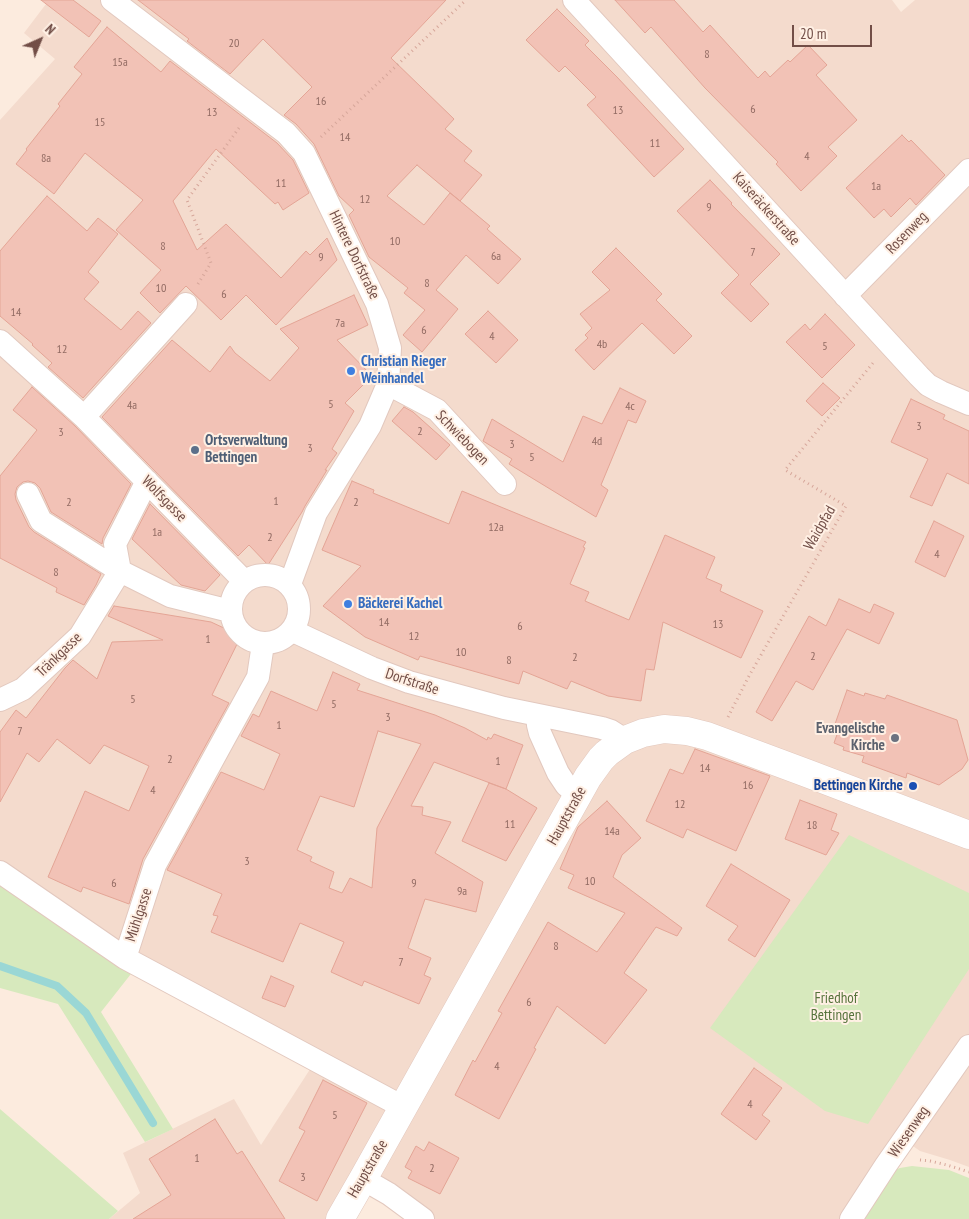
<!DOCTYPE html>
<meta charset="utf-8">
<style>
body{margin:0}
#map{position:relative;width:969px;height:1219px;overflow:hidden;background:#fcebde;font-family:"PT Sans Narrow",sans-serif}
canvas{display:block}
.north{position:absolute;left:15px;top:15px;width:50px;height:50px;-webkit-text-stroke:4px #fff0e4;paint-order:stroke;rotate:44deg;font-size:14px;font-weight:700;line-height:20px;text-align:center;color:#724e47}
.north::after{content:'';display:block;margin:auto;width:18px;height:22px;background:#724e47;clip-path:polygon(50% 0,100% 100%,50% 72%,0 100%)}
.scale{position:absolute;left:792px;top:25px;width:80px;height:22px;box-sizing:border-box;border:2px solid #724e47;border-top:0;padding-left:6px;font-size:15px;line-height:18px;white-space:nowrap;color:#724e47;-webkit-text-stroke:4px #fff0e4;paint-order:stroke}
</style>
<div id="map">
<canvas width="969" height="1219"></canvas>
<div class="north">N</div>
<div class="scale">20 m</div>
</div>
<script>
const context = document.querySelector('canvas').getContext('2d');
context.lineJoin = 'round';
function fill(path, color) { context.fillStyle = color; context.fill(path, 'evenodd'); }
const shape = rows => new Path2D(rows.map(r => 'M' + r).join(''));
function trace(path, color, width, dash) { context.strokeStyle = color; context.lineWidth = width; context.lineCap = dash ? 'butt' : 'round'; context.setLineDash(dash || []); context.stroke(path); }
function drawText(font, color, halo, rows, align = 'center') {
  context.font = font + ' "PT Sans Narrow",sans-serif'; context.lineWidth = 4; context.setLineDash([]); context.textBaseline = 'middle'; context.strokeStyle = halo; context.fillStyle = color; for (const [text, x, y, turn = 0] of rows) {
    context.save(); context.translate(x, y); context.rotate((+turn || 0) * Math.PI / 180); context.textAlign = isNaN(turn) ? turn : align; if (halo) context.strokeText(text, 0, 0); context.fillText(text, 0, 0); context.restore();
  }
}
fill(shape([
 [49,0,892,0,901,12,915,0,969,0,969,1167,950,1160,920,1151,910,1144,844,1219,433,1219,358,1164,326,1219,109,1219,140,1193,123,1153,234,1099,261,1145,316,1060,0,872,0,120,55,59,24,33]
]), '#f4dbcd');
fill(shape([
 [849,835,969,893,969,969,868,1124,825,1111,710,1028],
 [0,872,138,965,101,1012,173,1129,145,1142,58,1004,0,988],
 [0,1109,118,1211,109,1219,0,1219],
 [912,1166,949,1170,969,1178,969,1219,859,1219,891,1171,900,1168]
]), '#d7e9bd');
trace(shape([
 [0,966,57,986,86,1013,153,1123]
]), '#9ad7d5', 8);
const building = shape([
 [41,0,73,0,101,21,89,37,41,0],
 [138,0,446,0,391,58,454,119,445,129,472,151,464,161,482,175,460,201,490,226,487,229,521,259,498,284,466,255,436,290,458,309,422,352,403,335,425,310,404,293,408,288,369,257,349,215,354,210,339,196,314,144,296,124,284,115,312,87,263,39,230,74,187,41,189,39,138,0],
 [417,165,460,201,450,193,424,225,387,196,417,165],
 [615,0,674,0,703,32,710,25,758,78,765,71,770,77,788,60,790,62,808,45,827,65,816,75,857,120,828,147,837,156,801,191,776,164,778,162,705,88,651,27,645,33,615,0],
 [557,9,589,41,585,45,617,77,684,149,654,177,587,105,596,97,565,66,559,72,526,40,557,9],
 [107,27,161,72,170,61,277,143,293,160,309,193,283,210,278,202,275,204,216,149,173,201,197,250,226,224,281,278,306,251,310,255,327,238,337,260,276,325,246,295,221,320,186,286,160,313,140,293,161,270,116,230,143,200,85,153,54,194,16,164,27,150,26,149,60,106,58,104,82,74,74,67,107,27],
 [902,135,909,142,911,140,945,175,916,205,910,198,891,217,884,209,874,218,846,188,902,135],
 [710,180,732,203,731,204,780,254,750,284,769,304,751,322,721,293,739,275,677,211,710,180],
 [47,196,87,231,98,218,118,234,88,272,99,282,84,299,121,330,138,311,151,323,83,398,48,367,52,363,32,345,33,344,0,316,0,251,47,196],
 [616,248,662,294,656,300,692,336,674,354,642,323,594,370,575,350,588,338,585,335,592,328,580,314,610,290,592,272,616,248],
 [354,295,368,325,337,340,372,376,345,403,354,411,332,449,337,453,325,470,327,470,305,506,302,512,268,565,249,545,238,556,102,417,172,340,210,372,230,346,235,353,270,381,299,348,280,329,354,295],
 [488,311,518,340,496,363,465,334,488,311],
 [825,314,855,345,822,378,786,342,805,324,810,330,825,314],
 [823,383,840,398,822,416,806,401,823,383],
 [32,387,75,426,131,484,103,538,102,544,51,512,40,488,35,483,28,481,23,482,17,487,15,494,16,500,29,527,34,532,101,574,96,585,84,605,56,592,57,588,0,558,0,476,37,430,13,410,32,387],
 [620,388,646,401,636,423,628,420,601,485,608,490,596,517,509,464,512,459,483,441,492,419,563,462,583,416,602,424,620,388],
 [911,399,945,415,943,419,969,431,969,484,947,473,932,506,910,497,928,459,891,442,911,399],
 [404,407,413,412,450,445,436,460,392,421,404,407],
 [352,481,374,490,373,493,449,524,462,491,586,542,583,547,585,548,570,584,589,592,585,601,629,620,665,535,715,557,706,578,722,585,720,591,763,611,741,658,663,622,654,670,646,669,641,701,608,696,571,681,567,689,523,671,519,684,420,656,418,660,365,637,323,606,361,566,322,550,352,481],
 [150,504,220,575,205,591,181,585,132,539,150,504],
 [934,521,964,536,945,577,915,562,934,521],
 [839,599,870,613,874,604,894,613,879,644,847,629,813,690,796,681,772,721,756,712,809,616,826,626,839,599],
 [114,606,211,622,241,636,212,695,229,703,143,859,129,904,83,887,81,892,48,877,85,791,129,811,149,766,104,745,90,764,57,739,39,762,27,753,0,802,0,732,16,710,26,718,65,668,73,660,97,679,112,642,163,640,108,616,114,606],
 [333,672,360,684,357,690,435,715,465,728,487,740,488,737,491,739,494,734,523,745,506,789,434,762,411,806,423,807,422,815,451,822,435,853,483,882,476,912,425,899,408,948,431,958,424,975,431,978,419,1004,364,981,362,986,331,972,344,942,300,923,283,962,211,932,218,916,213,915,222,894,167,870,221,772,264,790,280,754,241,736,253,714,259,717,271,691,317,711,333,672],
 [378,731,421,744,377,828,372,888,350,878,342,893,329,888,334,872,310,861,312,857,297,850,320,796,354,807,378,731],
 [847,690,864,696,865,693,885,699,887,695,957,720,968,760,962,769,939,785,907,773,906,778,862,762,864,756,843,750,844,747,834,743,839,729,837,728,838,725,835,724,847,690],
 [695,749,770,776,736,851,687,829,683,838,646,821,670,769,683,774,695,749],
 [489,783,506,789,537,808,506,861,462,841,489,783],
 [800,800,837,814,831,830,839,833,826,855,785,839,800,800],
 [607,801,641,838,622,855,613,877,682,928,677,936,656,927,624,973,647,990,605,1044,557,1006,534,1048,536,1049,499,1119,455,1095,473,1060,475,1062,502,1013,498,1011,548,922,597,952,625,913,568,888,574,875,560,869,578,827,607,801],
 [731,864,790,900,755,957,728,940,738,926,706,906,731,864],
 [271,976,294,986,285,1007,262,998,271,976],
 [754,1068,782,1088,762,1115,770,1121,756,1140,721,1114,754,1068],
 [323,1080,367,1103,317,1201,279,1181,305,1131,299,1128,323,1080],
 [215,1119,237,1154,242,1151,285,1219,133,1219,171,1195,149,1159,215,1119],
 [429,1142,459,1158,440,1194,408,1178,412,1171,405,1167,416,1146,424,1151,429,1142]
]);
fill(building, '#f2c2b6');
trace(building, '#e4a596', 1);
const minor = shape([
 [112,0,286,133,304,153,377,304,390,348,388,384,370,426,316,513,290,584],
 [574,0,919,376,928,385,941,392,969,404],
 [845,296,969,170],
 [0,341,84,417,244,581],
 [388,384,437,410,505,484],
 [84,417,186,304],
 [28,494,41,521,120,571,115,544,147,481],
 '231 609a34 34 0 1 1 68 0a34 34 0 1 1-68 0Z',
 [293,631,372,668,409,682,504,708,602,728,611,731,625,740],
 [263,644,258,677,155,865,125,958,403,1107],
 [0,700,23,689,80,636,120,571,170,596,230,611],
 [537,716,538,725,540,733,558,773,566,785,578,795],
 [0,872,125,958],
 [363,1179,389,1194,423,1219],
 [851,1219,886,1165,969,1046]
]);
const tertiary = shape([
 [340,1219,363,1179,588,777,601,759,607,753,625,740,643,733,664,729,687,731,707,736,809,774,969,835]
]);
trace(minor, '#e2c8be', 24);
trace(tertiary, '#e2c8be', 29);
trace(shape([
 [321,137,466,0],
 [198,284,211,263,187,200,239,128],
 [728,717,749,676,846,506,785,470,873,363],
 [920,1160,930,1161,947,1165,969,1172]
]), '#d6a69a', 3, [1, 4]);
trace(minor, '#fff', 22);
trace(tertiary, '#fff', 28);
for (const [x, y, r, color] of [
 [351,371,5,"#3f7fe0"],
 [195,450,5,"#5c6f8a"],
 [348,604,5,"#3f7fe0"],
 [895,738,5,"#6b7280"],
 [913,786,5,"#1a4fb4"]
]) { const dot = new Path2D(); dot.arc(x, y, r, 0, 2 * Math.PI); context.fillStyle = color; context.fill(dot); trace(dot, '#fff0e4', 2); }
drawText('12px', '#926b63', null, [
 ["20",234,44],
 ["8",707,55],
 ["15a",120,63],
 ["16",321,102],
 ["6",753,110],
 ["13",618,111],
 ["13",212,113],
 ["15",100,123],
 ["14",345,138],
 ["11",655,144],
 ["4",807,157],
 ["8a",46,159],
 ["11",281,184],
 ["1a",876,187],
 ["12",365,200],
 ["9",709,208],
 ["10",395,242],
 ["8",163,247],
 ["7",753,253],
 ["6a",496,257],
 ["9",321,258],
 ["8",427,284],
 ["10",161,289],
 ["6",224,295],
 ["14",16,313],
 ["7a",340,324],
 ["6",424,331],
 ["4",492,337],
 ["4b",602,345],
 ["5",825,347],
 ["12",62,350],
 ["5",331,405],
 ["4a",132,406],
 ["4c",630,407],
 ["3",919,427],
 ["2",420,432],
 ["3",61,433],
 ["4d",597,442],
 ["3",512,445],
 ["3",310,449],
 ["5",532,458],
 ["1",276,502],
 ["2",69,503],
 ["2",356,503],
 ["12a",496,528],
 ["1a",157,533],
 ["2",270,538],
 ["4",937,555],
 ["8",56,573],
 ["14",384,623],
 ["13",718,625],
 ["6",520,627],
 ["12",414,637],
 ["1",208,640],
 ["10",461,653],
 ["2",813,657],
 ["2",575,658],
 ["8",509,661],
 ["5",133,700],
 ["5",334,705],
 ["3",388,718],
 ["1",279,726],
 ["7",20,732],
 ["2",170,760],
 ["1",498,762],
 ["14",705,769],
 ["16",748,786],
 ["4",153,791],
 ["12",680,805],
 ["11",510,825],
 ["18",812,826],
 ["14a",612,832],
 ["3",247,862],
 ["10",590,882],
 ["6",114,884],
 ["9",414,884],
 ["9a",462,892],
 ["8",556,947],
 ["7",401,963],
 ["6",529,1003],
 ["4",497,1067],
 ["4",750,1105],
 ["5",335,1116],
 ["1",197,1159],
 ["2",432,1169],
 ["3",303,1178]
]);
drawText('15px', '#724e47', '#fff0e4', [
 ["Kaiseräckerstraße",766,209,48],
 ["Rosenweg",907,233,-46],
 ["Hintere Dorfstraße",354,255,64],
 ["Schwiebogen",462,438,46],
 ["Wolfsgasse",164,499,46],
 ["Waidpfad",820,528,-60],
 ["Tränkgasse",59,655,-44],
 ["Dorfstraße",412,682,18],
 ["Hauptstraße",567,816,-61],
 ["Mühlgasse",139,915,-72],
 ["Wiesenweg",909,1132,-55],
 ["Hauptstraße",368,1169,-60]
]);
drawText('bold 15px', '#366cbe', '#fff0e4', [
 ["Christian Rieger",361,362],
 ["Weinhandel",361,379],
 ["Bäckerei Kachel",358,604]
], 'left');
drawText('bold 15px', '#4e5e75', '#fff0e4', [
 ["Ortsverwaltung",205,441],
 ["Bettingen",205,458]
], 'left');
drawText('bold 15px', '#5b616d', '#fff0e4', [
 ["Evangelische",885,729],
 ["Kirche",885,746]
], 'right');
drawText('bold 15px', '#164399', '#fff0e4', [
 ["Bettingen Kirche",903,786]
], 'right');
drawText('15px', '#57733c', '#fff0e4', [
 ["Friedhof",836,999],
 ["Bettingen",836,1016]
]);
</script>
